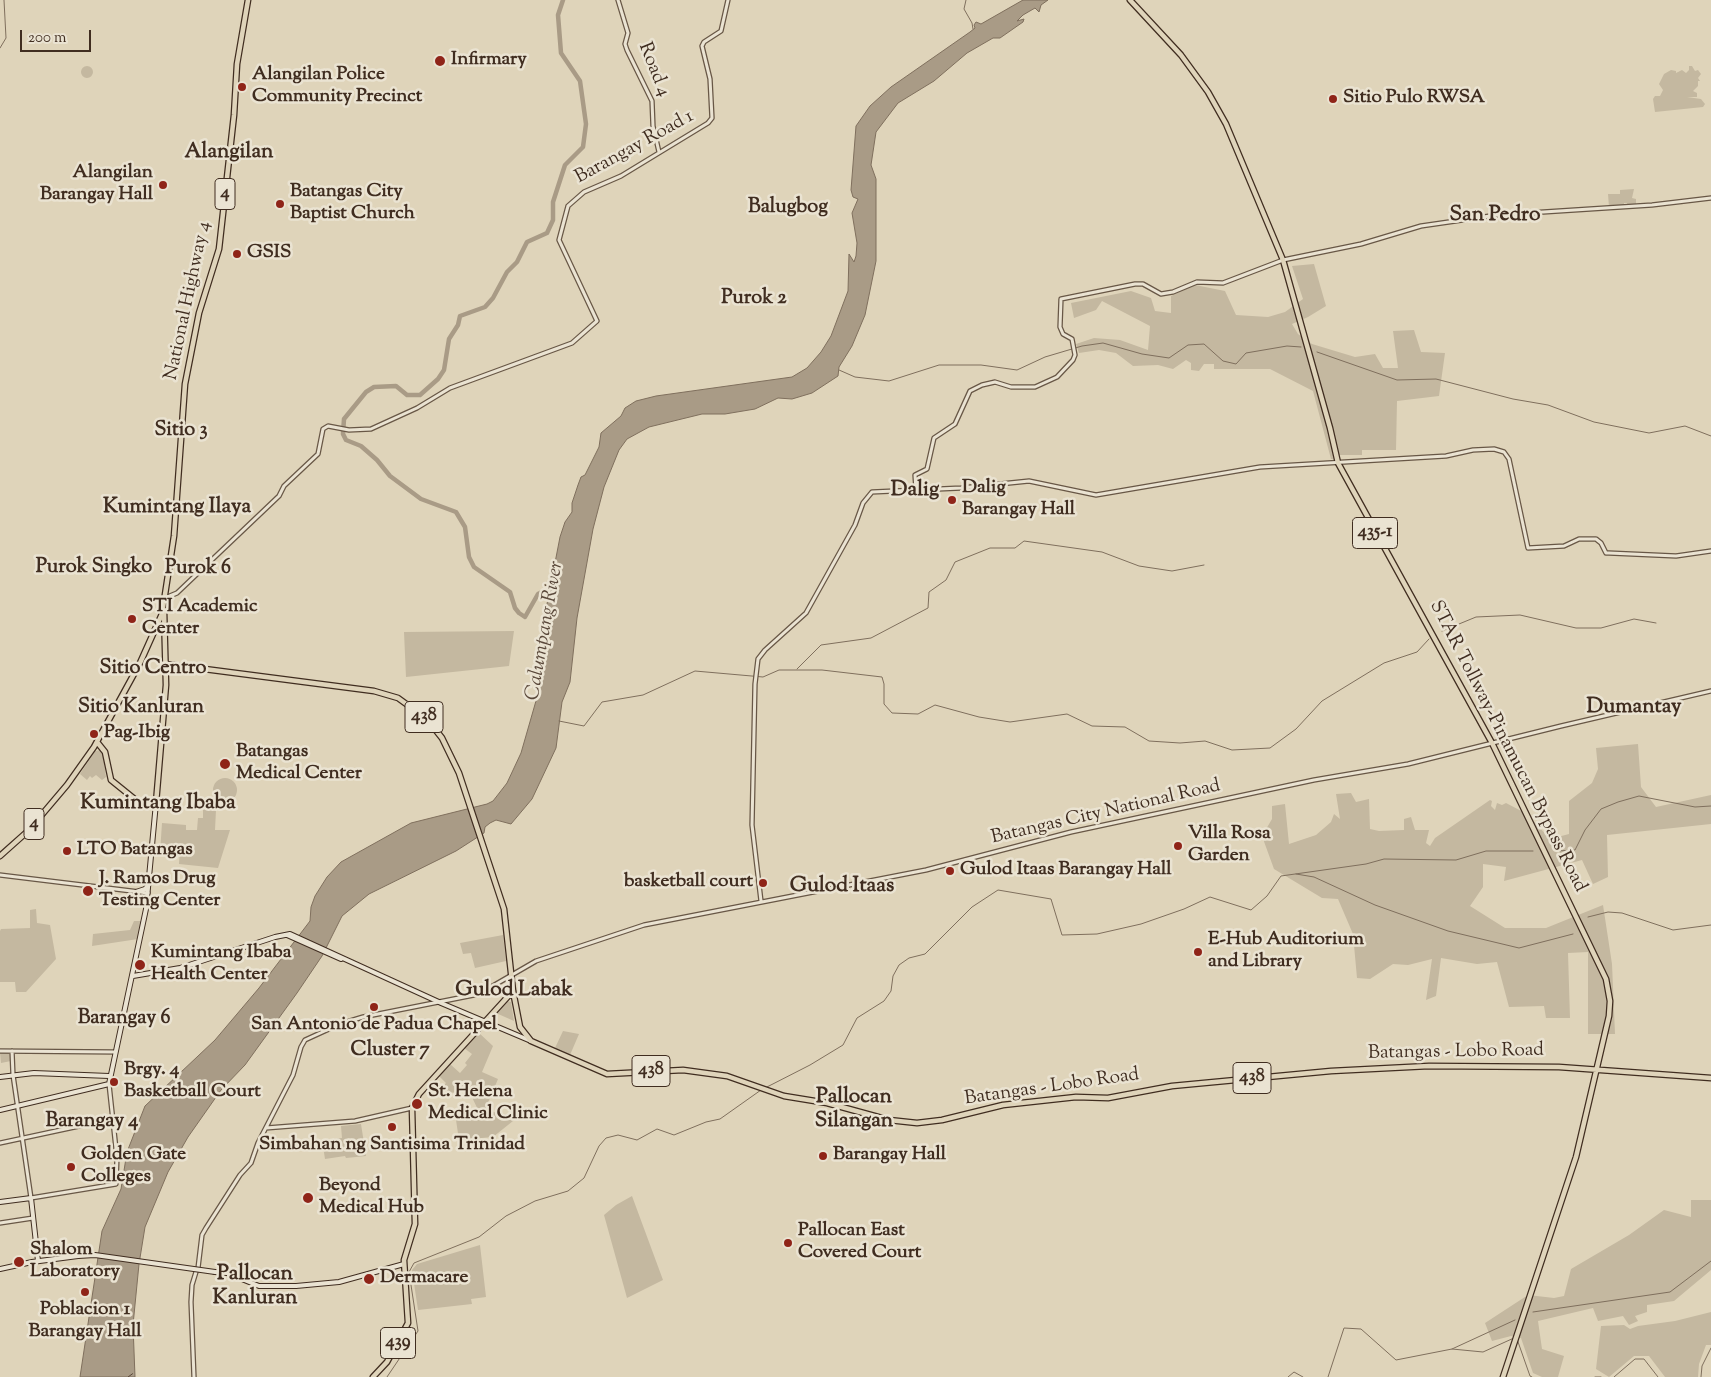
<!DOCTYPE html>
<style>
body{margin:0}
#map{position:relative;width:1711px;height:1377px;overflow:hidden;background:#dfd4ba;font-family:"Sorts Mill Goudy",serif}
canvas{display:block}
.scale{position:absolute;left:20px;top:30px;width:71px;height:22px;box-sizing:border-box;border:2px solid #402d20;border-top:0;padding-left:6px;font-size:15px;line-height:18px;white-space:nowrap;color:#402d20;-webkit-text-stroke:4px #eae3d2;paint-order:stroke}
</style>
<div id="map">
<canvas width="1711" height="1377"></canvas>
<div class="scale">200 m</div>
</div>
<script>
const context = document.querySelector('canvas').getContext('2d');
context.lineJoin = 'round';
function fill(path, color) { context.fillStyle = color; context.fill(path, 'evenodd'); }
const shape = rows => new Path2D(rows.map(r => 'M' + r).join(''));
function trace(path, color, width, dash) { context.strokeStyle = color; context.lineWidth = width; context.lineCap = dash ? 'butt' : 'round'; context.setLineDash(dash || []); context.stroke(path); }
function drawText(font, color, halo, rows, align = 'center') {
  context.font = font + ' "Sorts Mill Goudy",serif'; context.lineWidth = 5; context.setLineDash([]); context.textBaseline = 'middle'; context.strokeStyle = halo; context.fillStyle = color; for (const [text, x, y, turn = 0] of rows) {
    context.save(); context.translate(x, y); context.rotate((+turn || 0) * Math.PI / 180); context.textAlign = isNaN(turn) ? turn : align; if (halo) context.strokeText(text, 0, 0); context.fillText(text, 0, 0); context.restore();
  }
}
fill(shape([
 [1689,66,1692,66,1695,71,1698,70,1701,74,1698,78,1700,81,1698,81,1698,86,1693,91,1697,93,1697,97,1687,97,1701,99,1705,104,1703,107,1655,112,1653,99,1655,96,1660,96,1663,90,1659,84,1664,74,1671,70,1676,71,1676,73,1682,70,1686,73,1689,70],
 '81 72a6 6 0 1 1 12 0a6 6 0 1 1-12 0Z',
 [1634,189,1632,198,1636,199,1636,205,1627,206,1627,203,1624,203,1624,206,1609,207,1608,194,1620,194,1620,190],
 [1314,264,1326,306,1308,317,1292,324,1298,334,1312,344,1355,357,1375,354,1383,368,1398,368,1393,331,1414,330,1421,352,1445,353,1439,396,1397,401,1396,450,1362,450,1362,455,1339,455,1338,459,1331,459,1313,391,1270,369,1214,369,1214,364,1204,364,1199,371,1191,370,1191,363,1186,360,1173,369,1158,365,1133,366,1116,353,1099,350,1079,353,1076,344,1094,338,1120,340,1148,350,1150,326,1102,301,1096,310,1074,318,1071,303,1131,291,1151,298,1155,311,1171,313,1171,296,1195,285,1225,291,1236,315,1268,317,1285,312,1303,299,1292,266],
 [514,631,509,666,406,677,404,632],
 [1638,744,1641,787,1656,807,1711,795,1711,824,1607,835,1608,877,1593,884,1582,860,1504,881,1506,867,1483,864,1483,887,1470,906,1505,928,1546,928,1603,905,1612,964,1615,1034,1588,1034,1588,952,1568,953,1570,1018,1546,1018,1544,1006,1509,1007,1497,962,1477,964,1441,958,1436,996,1426,1000,1432,959,1408,965,1393,964,1370,979,1357,978,1353,934,1338,899,1322,898,1274,869,1262,836,1272,819,1272,806,1285,804,1289,844,1316,835,1331,822,1334,814,1340,819,1336,794,1351,793,1356,802,1369,799,1370,829,1379,831,1404,830,1404,819,1411,817,1415,830,1429,830,1426,843,1430,846,1435,838,1490,800,1492,801,1491,806,1495,810,1497,803,1502,805,1506,803,1527,814,1550,839,1569,834,1569,801,1592,783,1598,769,1596,748],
 [100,750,103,755,106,777,102,780,96,775,92,778,90,776,87,780,80,774,95,751],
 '213 790a12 12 0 1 1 24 0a12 12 0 1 1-24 0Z',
 [203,809,216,810,215,830,230,830,218,868,179,864,180,849,173,848,172,854,160,853,162,823,186,825,186,830,197,830,198,818,203,818],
 [36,909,37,923,50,925,56,959,26,992,16,992,15,982,0,982,0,931,1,929,30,928,30,910],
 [134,921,141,921,138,939,92,946,93,934,130,930],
 [503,935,506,961,475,968,471,953,463,954,460,943],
 [507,1001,511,1002,514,1021,496,1013],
 [563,1031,579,1034,570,1055,555,1048],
 [478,1032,493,1046,482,1072,498,1079,485,1110,518,1117,493,1137,459,1140,456,1120,481,1116,469,1091,439,1094,438,1091,446,1083,439,1076,450,1064,460,1073,467,1065,465,1063,472,1054,464,1048],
 [0,1052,11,1052,11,1061,1,1063],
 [361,1124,366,1156,346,1158,345,1156,325,1159,322,1140,342,1138,341,1126],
 [632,1196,663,1280,627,1298,604,1215,616,1205],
 [1691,1200,1711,1200,1711,1270,1674,1301,1647,1305,1647,1312,1635,1316,1638,1321,1629,1325,1623,1316,1598,1321,1593,1308,1538,1321,1542,1349,1564,1356,1558,1377,1542,1377,1533,1373,1521,1338,1511,1336,1492,1341,1485,1323,1528,1295,1554,1298,1564,1296,1571,1269,1629,1235,1664,1210,1691,1217],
 [480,1245,486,1297,471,1299,472,1304,418,1310,412,1270,417,1264],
 [1711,1312,1711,1345,1706,1345,1699,1364,1698,1377,1665,1377,1649,1356,1634,1356,1609,1377,1596,1369,1601,1326,1624,1325,1630,1329,1638,1326,1675,1321]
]), '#c4b8a0');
const water = shape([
 [1023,0,1048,0,1041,5,1039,12,1035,8,1023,15,1017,21,1024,19,1023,22,1000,38,993,38,967,53,934,81,898,103,876,132,871,165,876,179,876,261,865,315,852,346,839,367,838,376,812,393,792,399,778,398,755,409,725,414,702,414,649,427,627,439,619,450,604,487,593,529,577,618,570,682,562,702,556,748,532,799,511,824,496,820,490,823,485,827,484,833,456,851,369,894,342,916,322,956,297,993,245,1065,221,1090,188,1137,168,1172,145,1227,139,1264,133,1325,135,1377,80,1377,102,1231,121,1189,127,1152,145,1106,215,1040,259,988,310,921,311,907,315,896,327,877,341,862,411,823,487,804,493,801,507,783,521,753,542,680,547,604,560,537,565,522,572,512,572,503,578,485,581,477,585,475,599,447,601,433,621,416,625,408,636,401,656,396,792,377,807,368,821,352,831,336,848,291,849,254,854,262,856,256,857,243,852,213,858,199,853,197,851,190,856,126,870,106,891,87,970,32,975,28,974,25,976,22,981,24,1023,0]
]);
fill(water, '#a99b86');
trace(water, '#7f6f5d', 1);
trace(shape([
 [966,0,964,9,972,23,973,29],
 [0,48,6,38,4,0],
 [1317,352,1397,380,1436,379,1513,399,1548,405,1594,422,1649,433,1685,426,1711,436],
 [839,370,855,377,889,381,939,365,981,365,1017,370,1045,357,1082,346,1103,343,1142,354,1169,358,1188,345,1204,344,1223,361,1236,364,1246,353,1287,346,1301,347],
 [1442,631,1476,617,1520,615,1576,628,1601,628,1634,619,1656,623],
 [797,669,821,645,871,638,928,608,929,592,946,580,955,562,990,548,1015,548,1024,541,1102,552,1139,566,1172,571,1204,565],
 [559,721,584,726,602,702,643,695,695,671,763,677,779,670,822,670,882,677,884,684,884,704,892,713,918,714,935,705,979,717,1010,722,1067,714,1092,726,1125,727,1149,741,1180,743,1205,741,1232,750,1270,748,1296,729,1322,701,1384,663,1417,652,1429,639],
 [1557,851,1575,850,1585,830,1601,809,1618,802,1639,796,1695,807,1711,806],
 [1296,874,1314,877,1375,905,1448,931,1519,948,1573,934],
 [1588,917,1608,912,1622,913,1673,930,1711,925],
 [765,1088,810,1065,843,1045,857,1018,884,1001,891,991,893,976,899,965,909,958,925,954,972,907,998,890,1051,899,1062,935,1097,934,1141,924,1184,909,1210,897,1251,910,1267,896,1281,876,1366,864,1384,859,1456,860,1486,851,1533,851],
 [1533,1312,1670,1292,1711,1261],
 [1517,1339,1530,1376,1532,1377],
 [1452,1349,1515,1320],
 [387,1377,418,1331,409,1272,414,1263,479,1237,506,1216,535,1201,568,1191,584,1178,599,1146,606,1138,618,1135,637,1140,657,1129,674,1135,706,1122,720,1119,761,1090],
 [1288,1377,1294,1372,1303,1377],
 [1328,1377,1344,1328,1361,1329,1396,1360,1452,1349,1483,1352,1514,1338],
 [1595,1377,1601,1377],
 [1614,1377,1635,1359,1644,1359,1658,1377],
 [1701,1377,1702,1366,1711,1348]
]), '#7f6f5d', 1);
trace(shape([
 [554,586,538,594,525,617,519,613,515,608,510,592,474,567,469,557,465,527,456,512,421,499,390,476,377,460,361,446,346,440,343,434,344,419,366,392,374,387,396,386,407,395,420,395,438,379,444,370,449,339,458,325,460,316,485,307,493,298,507,272,517,262,527,242,547,233,553,220,553,202,565,165,583,147,586,124,580,81,561,53,558,15,563,0]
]), '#a99b86', 4.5);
trace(shape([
 [128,1377,135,1372]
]), '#5a483a', 1, [6, 5]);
const tertiary = shape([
 [618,0,628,33,625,44,627,50,652,101,653,126,659,152],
 [916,490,915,475,927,469,934,438,955,424,970,391,982,385,995,382,1011,387,1035,387,1057,377,1073,360,1075,355,1072,339,1063,334,1060,327,1061,299,1135,284,1143,284,1161,294,1173,292,1197,282,1223,283,1283,260,1361,244,1421,226,1497,215,1652,205,1711,198],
 [165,598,177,593,279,496,284,486,318,454,323,429,328,426,349,430,371,429,417,408,450,388,572,343,597,321,559,240,568,206,584,192,621,176,708,123,712,118,710,79,702,46,704,42,721,31,728,0],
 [0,875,148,893],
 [761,901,752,825,755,684,758,659,765,650,806,613,855,525,863,503,872,492,961,488,1029,481,1096,495,1260,467,1446,456,1473,450,1494,449,1504,452,1509,459,1528,548,1564,546,1579,539,1596,539,1601,543,1606,553,1609,553,1676,556,1711,551],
 [0,1051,115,1052],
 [12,1051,13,1075,31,1198,116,1184,117,1158,109,1084],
 [266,1128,355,1121,412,1108],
 [0,1143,112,1119],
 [0,1223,33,1218],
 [198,1268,202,1235,206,1228,240,1175,251,1163,258,1143,293,1075,301,1047,305,1040,340,1024,363,1017,479,994,536,961,644,925,926,870,1071,832,1314,780,1408,764,1561,726,1711,691],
 [194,1377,191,1302,192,1285,196,1272]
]);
const secondary = shape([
 [136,892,145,889,149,884],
 [287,935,341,959],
 [133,976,180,968,275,937,290,934,441,1003,531,1041],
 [0,1077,34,1073,109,1076],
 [0,1110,109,1084,146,909,156,803],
 [0,1202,31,1198,38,1261],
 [0,1269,32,1262,78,1256],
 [215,1272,227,1273,259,1286,296,1286,339,1282,404,1264]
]);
const primary = shape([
 [1130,0,1181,55,1208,92,1226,124,1283,260,1330,428,1338,463,1492,743,1606,979,1610,1001,1609,1016,1576,1157,1503,1377],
 [166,664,374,691,398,698,427,719,442,738,459,773,504,909,513,991,520,1027,531,1041,607,1074,683,1070,727,1076,784,1096,827,1103,889,1120,917,1123,942,1120,1003,1105,1076,1097,1108,1098,1172,1086,1331,1071,1429,1066,1559,1067,1711,1078],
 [97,742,105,752,111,780,137,801,156,803,166,685,164,610],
 [0,856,28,831,67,785,94,747,140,663,162,614,174,536,185,384,199,313,219,249,234,115,237,64,248,0],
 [373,1377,387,1362,408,1323,404,1260,415,1224,412,1108,419,1094,513,991]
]);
trace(tertiary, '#685746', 5.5);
trace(secondary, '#402d20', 6);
trace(primary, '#402d20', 7);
trace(tertiary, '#eae3d2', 3);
trace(secondary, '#eae3d2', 4);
trace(primary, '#dfd4ba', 4.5);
const secondaryBridge = shape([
 [78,1256,95,1255,215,1272]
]);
trace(secondaryBridge, '#402d20', 6, []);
trace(secondaryBridge, '#eae3d2', 4);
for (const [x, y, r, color] of [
 [440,61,6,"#8f2418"],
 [242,87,5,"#8f2418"],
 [1333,99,5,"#8f2418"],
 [163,185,5,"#8f2418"],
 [280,204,5,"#8f2418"],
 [237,254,5,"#8f2418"],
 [952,500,5,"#8f2418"],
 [132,619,5,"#8f2418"],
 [94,734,5,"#8f2418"],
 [225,764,6,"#8f2418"],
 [1178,846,5,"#8f2418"],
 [67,851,5,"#8f2418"],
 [950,871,5,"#8f2418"],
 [763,883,5,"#8f2418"],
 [88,891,6,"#8f2418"],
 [1198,952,5,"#8f2418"],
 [140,965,6,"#8f2418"],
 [374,1007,5,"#8f2418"],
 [114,1082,5,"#8f2418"],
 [417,1104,6,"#8f2418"],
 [392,1127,5,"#8f2418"],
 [823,1156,5,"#8f2418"],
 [71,1167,5,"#8f2418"],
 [308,1198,6,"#8f2418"],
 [788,1243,5,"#8f2418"],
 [19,1262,6,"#8f2418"],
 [369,1279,6,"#8f2418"],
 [85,1292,5,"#8f2418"]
]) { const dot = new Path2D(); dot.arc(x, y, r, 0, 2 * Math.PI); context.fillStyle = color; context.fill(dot); trace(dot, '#eae3d2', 2); }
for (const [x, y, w] of [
 [225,194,20],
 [1375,533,45],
 [424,717,38],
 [34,824,20],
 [651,1071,38],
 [1252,1078,38],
 [398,1343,35]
]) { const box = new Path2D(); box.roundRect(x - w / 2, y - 15.5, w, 31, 4); context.fillStyle = '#eae3d2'; context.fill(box); trace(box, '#402d20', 1); }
drawText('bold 18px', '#402d20', null, [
 ["4",225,194],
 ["435-1",1375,533],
 ["438",424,717],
 ["4",34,824],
 ["438",651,1071],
 ["438",1252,1078],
 ["439",398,1343]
]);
drawText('bold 19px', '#402d20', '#eae3d2', [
 ["Infirmary",451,61],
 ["Alangilan Police",252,76],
 ["Community Precinct",252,98],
 ["Sitio Pulo RWSA",1343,99],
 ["Alangilan",153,174,"right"],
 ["Barangay Hall",153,196,"right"],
 ["Batangas City",290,193],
 ["Baptist Church",290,215],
 ["GSIS",247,254],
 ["Dalig",962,489],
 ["Barangay Hall",962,511],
 ["STI Academic",142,608],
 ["Center",142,630],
 ["Pag-Ibig",104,734],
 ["Batangas",236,753],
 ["Medical Center",236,775],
 ["Villa Rosa",1188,835],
 ["Garden",1188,857],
 ["LTO Batangas",77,851],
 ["Gulod Itaas Barangay Hall",960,871],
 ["J. Ramos Drug",99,880],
 ["Testing Center",99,902],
 ["basketball court",753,883,"right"],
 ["E-Hub Auditorium",1208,941],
 ["and Library",1208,963],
 ["Kumintang Ibaba",151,954],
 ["Health Center",151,976],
 ["San Antonio de Padua Chapel",374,1026,"center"],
 ["Brgy. 4",124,1071],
 ["Basketball Court",124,1093],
 ["St. Helena",428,1093],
 ["Medical Clinic",428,1115],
 ["Simbahan ng Santisima Trinidad",392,1146,"center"],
 ["Golden Gate",81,1156],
 ["Colleges",81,1178],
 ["Barangay Hall",833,1156],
 ["Beyond",319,1187],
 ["Medical Hub",319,1209],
 ["Pallocan East",798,1232],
 ["Covered Court",798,1254],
 ["Shalom",30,1251],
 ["Laboratory",30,1273],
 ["Dermacare",380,1279],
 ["Poblacion 1",85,1311,"center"],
 ["Barangay Hall",85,1333,"center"]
], 'left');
drawText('19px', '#402d20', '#eae3d2', [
 ["Road 4",653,70,68],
 ["Barangay Road 1",635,148,-29],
 ["National Highway 4",189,301,-78],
 ["STAR Tollway-Pinamucan Bypass Road",1507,747,63],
 ["Batangas City National Road",1106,813,-13],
 ["Batangas - Lobo Road",1456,1053,-1],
 ["Batangas - Lobo Road",1052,1088,-8]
]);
drawText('bold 20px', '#402d20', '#eae3d2', [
 ["Balugbog",788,209],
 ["Purok 2",754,300],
 ["Sitio 3",181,432],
 ["Purok Singko",94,569],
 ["Purok 6",198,570],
 ["Sitio Centro",153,670],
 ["Sitio Kanluran",141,709],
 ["Barangay 6",124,1020],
 ["Cluster 7",390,1052],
 ["Barangay 4",92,1123]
]);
drawText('italic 20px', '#5a483a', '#eae3d2', [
 ["Calumpang River",546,631,-80]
]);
drawText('bold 21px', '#402d20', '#eae3d2', [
 ["Alangilan",229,153],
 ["San Pedro",1495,216],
 ["Dalig",915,491],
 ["Kumintang Ilaya",177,508],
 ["Dumantay",1634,708],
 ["Kumintang Ibaba",158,804],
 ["Gulod Itaas",842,887],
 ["Gulod Labak",514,991],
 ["Pallocan",854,1098],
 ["Silangan",854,1122],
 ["Pallocan",255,1275],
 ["Kanluran",255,1299]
]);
</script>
